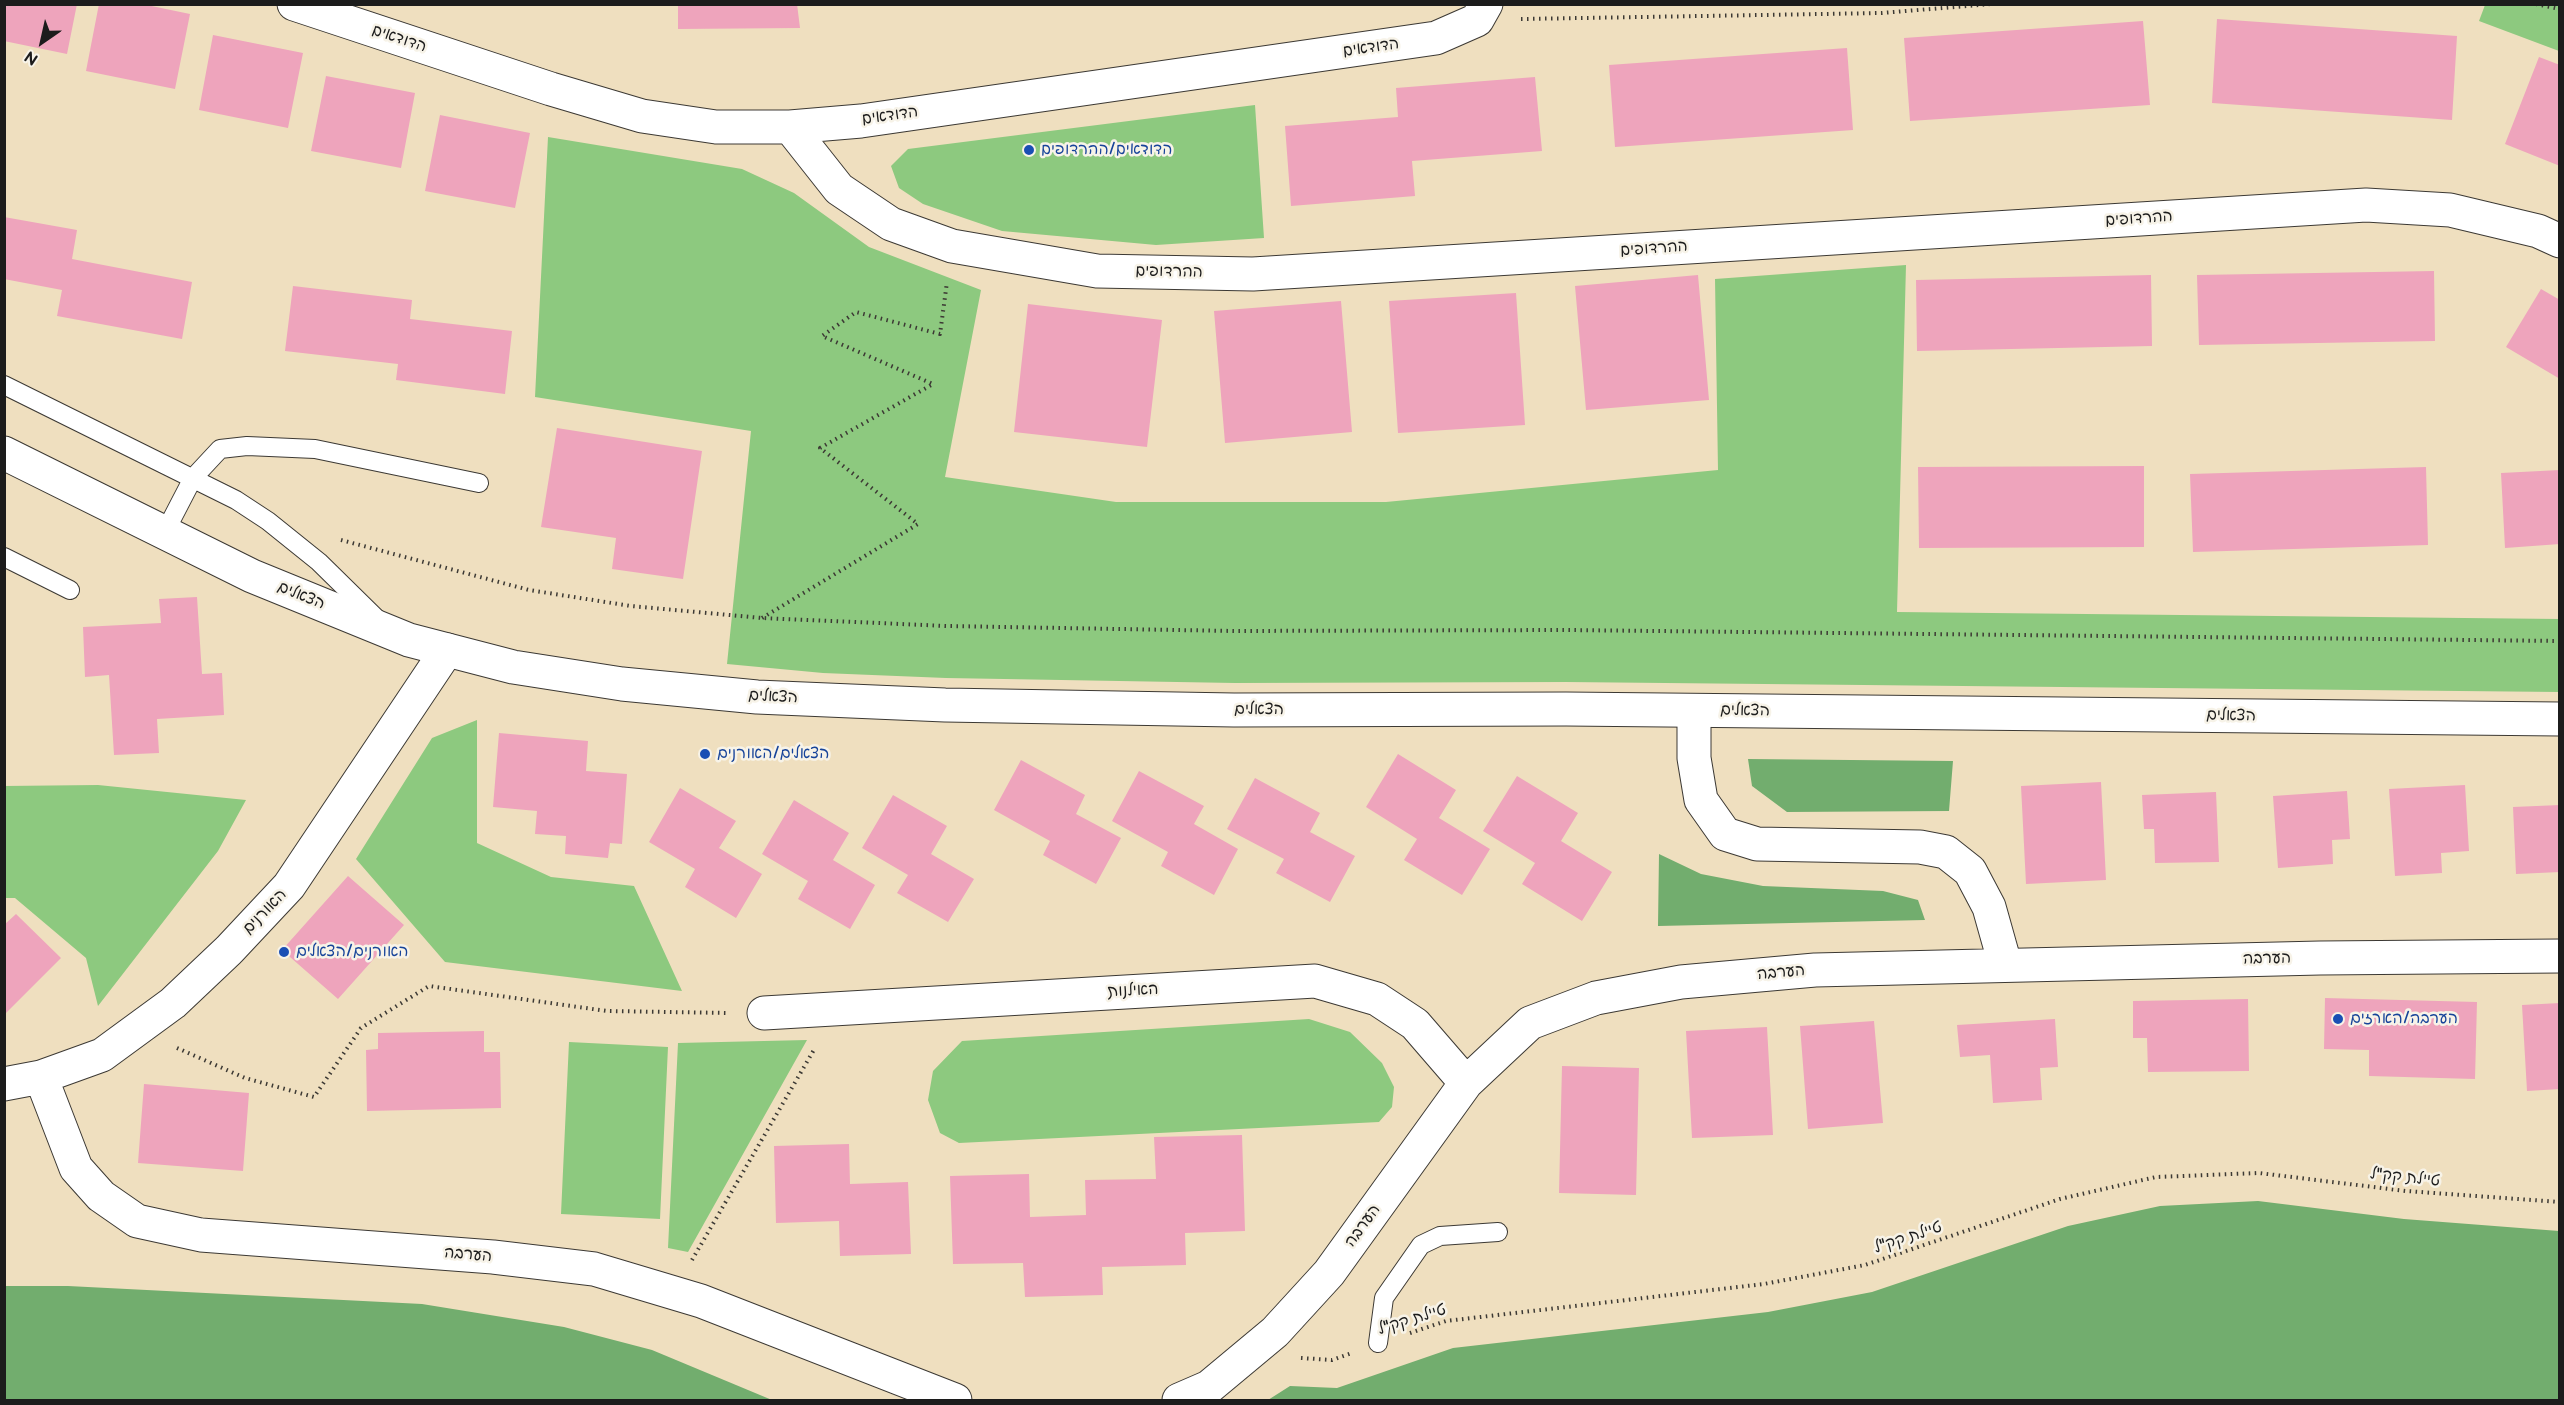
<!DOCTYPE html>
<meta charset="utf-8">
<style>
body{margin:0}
#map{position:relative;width:2564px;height:1405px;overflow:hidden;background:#efdfbf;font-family:"Balsamiq Sans",sans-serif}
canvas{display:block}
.frame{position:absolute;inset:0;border:6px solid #1c1c1c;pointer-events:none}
.north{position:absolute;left:12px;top:12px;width:60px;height:60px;-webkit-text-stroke:4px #f7f3e8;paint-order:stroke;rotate:214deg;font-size:16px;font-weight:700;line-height:24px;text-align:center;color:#1c1c1c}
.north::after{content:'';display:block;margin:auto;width:21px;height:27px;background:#1c1c1c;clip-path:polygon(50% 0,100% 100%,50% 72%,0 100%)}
</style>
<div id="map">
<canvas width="2564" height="1405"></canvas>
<div class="frame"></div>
<div class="north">N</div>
</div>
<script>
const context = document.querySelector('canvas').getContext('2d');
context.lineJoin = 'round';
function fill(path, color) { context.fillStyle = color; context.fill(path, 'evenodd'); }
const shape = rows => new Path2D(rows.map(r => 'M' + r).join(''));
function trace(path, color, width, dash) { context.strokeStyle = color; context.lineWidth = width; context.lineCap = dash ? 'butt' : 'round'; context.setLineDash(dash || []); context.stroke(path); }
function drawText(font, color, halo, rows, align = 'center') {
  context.font = font + ' "Balsamiq Sans","Playpen Sans Hebrew",sans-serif'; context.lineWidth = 5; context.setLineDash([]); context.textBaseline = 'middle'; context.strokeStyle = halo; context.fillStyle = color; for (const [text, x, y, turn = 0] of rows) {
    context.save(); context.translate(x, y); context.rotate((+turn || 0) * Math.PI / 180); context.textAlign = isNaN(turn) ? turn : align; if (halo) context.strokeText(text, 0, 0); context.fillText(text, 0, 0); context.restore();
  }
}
fill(shape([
 [2485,5,2559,5,2559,51,2479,21],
 [1255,105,1264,238,1156,245,1002,231,923,204,899,188,891,166,908,149],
 [548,137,742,169,794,193,869,247,981,290,945,477,1116,502,1386,502,1718,470,1715,279,1906,265,1897,612,2559,619,2559,692,1566,682,1235,683,946,678,823,673,727,664,751,431,535,397],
 [477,720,477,843,551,877,634,886,682,991,445,962,356,859,432,738],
 [98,785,246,800,218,851,98,1006,86,958,15,898,5,898,4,786],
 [1309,1019,1350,1032,1382,1063,1394,1087,1392,1107,1379,1122,959,1143,940,1133,928,1100,933,1071,962,1041],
 [807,1040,688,1252,668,1248,678,1043],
 [569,1042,668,1047,660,1219,561,1214]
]), '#8dc97f');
fill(shape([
 [1748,759,1953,761,1949,811,1787,812,1752,786],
 [1659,854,1701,874,1763,886,1883,891,1918,900,1925,920,1658,926],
 [2258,1201,2404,1219,2559,1231,2559,1400,1268,1400,1290,1386,1337,1388,1453,1348,1768,1312,1872,1292,2068,1226,2160,1206],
 [5,1286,68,1286,422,1304,564,1327,652,1350,772,1400,5,1400]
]), '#72ad6e');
fill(shape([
 [4,4,77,4,67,54,4,41],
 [99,4,142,4,190,14,175,89,86,71],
 [678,4,797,4,800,28,678,29],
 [2217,19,2457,36,2452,120,2212,103],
 [2143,21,2150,105,1910,121,1904,38],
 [213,35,303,53,288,128,199,110],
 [1847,48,1853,130,1615,147,1609,65],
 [2539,57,2560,65,2560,166,2505,144],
 [326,76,415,93,401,168,311,151],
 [1535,77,1542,151,1412,161,1415,196,1291,206,1285,126,1398,117,1396,88],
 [440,115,530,133,515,208,425,191],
 [4,217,77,230,72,259,192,282,182,339,57,316,62,290,4,279],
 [2434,271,2435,341,2199,345,2197,275],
 [1698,275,1709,400,1586,410,1575,286],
 [2151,275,2152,346,1917,351,1916,280],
 [293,286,412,300,410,319,512,331,505,394,396,380,398,364,285,351],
 [2541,289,2560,300,2560,379,2506,347],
 [1516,293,1525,425,1398,433,1389,301],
 [1341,301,1352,432,1225,443,1214,311],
 [1028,304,1162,320,1147,447,1014,432],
 [557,428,702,451,683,579,612,569,616,538,541,527],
 [2144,466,2144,547,1919,548,1918,467],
 [2426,467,2428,545,2193,552,2190,474],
 [2560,470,2560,544,2505,548,2501,473],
 [197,597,202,674,222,673,224,715,157,719,159,753,114,755,109,675,85,677,83,627,161,623,159,599],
 [499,733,588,741,586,771,627,774,622,844,610,843,608,858,565,854,566,836,535,834,537,811,493,807],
 [1398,754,1456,790,1439,818,1490,849,1462,895,1404,860,1417,839,1366,807],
 [1021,760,1085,795,1076,814,1121,838,1096,884,1043,855,1050,841,994,810],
 [1139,771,1204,806,1194,824,1238,849,1214,895,1161,866,1168,852,1112,821],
 [1517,776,1578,813,1561,841,1612,872,1582,921,1522,884,1535,863,1483,831],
 [1255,778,1320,813,1310,832,1355,856,1330,902,1276,873,1284,859,1227,829],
 [2101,782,2106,880,2026,884,2021,786],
 [2465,785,2469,851,2441,853,2442,873,2395,876,2389,789],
 [680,788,736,821,719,848,762,874,736,918,685,887,695,869,649,842],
 [2347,791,2350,839,2332,840,2333,864,2278,868,2273,796],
 [2216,792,2219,862,2155,863,2154,829,2144,829,2142,795],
 [893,795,947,826,931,854,974,879,948,922,897,893,908,875,862,848],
 [794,800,849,833,833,860,875,885,850,929,798,899,808,881,762,854],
 [2560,805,2560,872,2516,874,2513,807],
 [348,876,404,925,338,999,282,950],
 [16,914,61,958,4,1015,4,925],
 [2325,998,2477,1002,2475,1079,2369,1076,2369,1050,2324,1049],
 [2248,999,2249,1071,2148,1072,2147,1038,2133,1038,2133,1001],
 [2560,1003,2560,1089,2527,1091,2522,1005],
 [2055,1019,2058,1067,2040,1068,2042,1100,1993,1103,1990,1055,1960,1057,1957,1025],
 [1874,1021,1883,1123,1808,1129,1800,1026],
 [1767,1027,1773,1135,1692,1138,1686,1031],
 [484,1031,484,1052,500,1052,501,1108,367,1111,366,1050,378,1049,378,1033],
 [1562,1066,1639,1068,1636,1195,1559,1193],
 [144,1084,249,1093,243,1171,138,1163],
 [1242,1135,1245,1231,1185,1233,1186,1265,1102,1267,1103,1295,1025,1297,1023,1263,953,1264,950,1176,1029,1174,1030,1217,1086,1215,1085,1180,1156,1179,1154,1137],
 [849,1144,850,1184,908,1182,911,1254,840,1256,839,1221,776,1223,774,1146]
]), '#eea4bc');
const lane = shape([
 [4,385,236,500,268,521,319,562,377,619],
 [165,532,193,478,220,449,247,446,315,449,479,483],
 [4,557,70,590],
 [1378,1343,1384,1298,1421,1245,1440,1236,1498,1232]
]);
const street = shape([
 [294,4,551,89,642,116,716,127,790,127,861,121,1436,38,1477,20,1486,4],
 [790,127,839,189,891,224,952,246,1097,271,1253,274,2366,205,2450,210,2538,231,2560,241],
 [1694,711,1694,758,1701,800,1725,834,1757,844,1920,847,1946,852,1970,871,1989,907,2005,964],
 [764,1013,1315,981,1377,999,1415,1024,1466,1083],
 [41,1077,76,1168,101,1196,137,1221,201,1235,493,1257,594,1269,701,1301,955,1400],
 [4,1084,41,1077,102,1055,173,1003,229,950,289,886,447,650],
 [1179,1400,1209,1387,1275,1332,1329,1273,1466,1083,1530,1023,1596,998,1681,982,1815,970,2320,958,2560,956]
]);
const secondary = shape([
 [4,453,252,576,409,640,513,667,622,684,757,697,945,705,1234,710,1566,709,2560,719]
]);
trace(lane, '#3c3934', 20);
trace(street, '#3c3934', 35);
trace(secondary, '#3c3934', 35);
trace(shape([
 [2536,4,2560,9],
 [1521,19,1882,13,1991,4],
 [341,540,529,590,631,606,762,618,947,626,1234,631,1566,630,2560,641],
 [762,618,918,524,820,448,933,384,822,336,856,312,940,334,947,282],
 [177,1048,245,1078,314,1097,361,1028,429,986,607,1011,729,1013],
 [692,1260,815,1048],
 [1410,1333,1446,1321,1764,1284,1865,1265,2060,1199,2156,1177,2259,1173,2406,1191,2560,1202],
 [1301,1358,1332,1360,1352,1353]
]), '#3c3934', 4, [1.5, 4.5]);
trace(lane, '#fff', 18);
trace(street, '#fff', 33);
trace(secondary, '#fff', 33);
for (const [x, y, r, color] of [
 [1029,150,6,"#1a4fb4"],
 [705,754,6,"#1a4fb4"],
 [284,952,6,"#1a4fb4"],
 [2338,1019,6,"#1a4fb4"]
]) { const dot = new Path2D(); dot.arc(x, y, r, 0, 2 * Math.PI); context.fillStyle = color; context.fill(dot); trace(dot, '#f7f3e8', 2); }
drawText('16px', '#1c1c1c', '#f7f3e8', [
 ["הדודאים",399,39,18],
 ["הדודאים",1371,48,-8],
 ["הדודאים",890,116,-8],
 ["ההרדופים",2139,219,-4],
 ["ההרדופים",1654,249,-4],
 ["ההרדופים",1169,272,1],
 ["הצאלים",301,596,22],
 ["הצאלים",773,697,3],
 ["הצאלים",1259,710],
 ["הצאלים",1745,711,1],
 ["הצאלים",2231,716,1],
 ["האורנים",265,912,-46],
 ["הערבה",2267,959,-1],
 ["הערבה",1781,973,-5],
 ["האילנות",1133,991,-3],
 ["טיילת קק\"ל",2405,1178,6],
 ["הערבה",1363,1226,-54],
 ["טיילת קק\"ל",1908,1238,-18],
 ["הערבה",468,1255,5],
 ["טיילת קק\"ל",1412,1320,-17]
]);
drawText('16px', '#164399', '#f7f3e8', [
 ["הדודאים/ההרדופים",1041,150],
 ["הצאלים/האורנים",717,754],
 ["האורנים/הצאלים",296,952],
 ["הערבה/הארזים",2350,1019]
], 'left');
</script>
